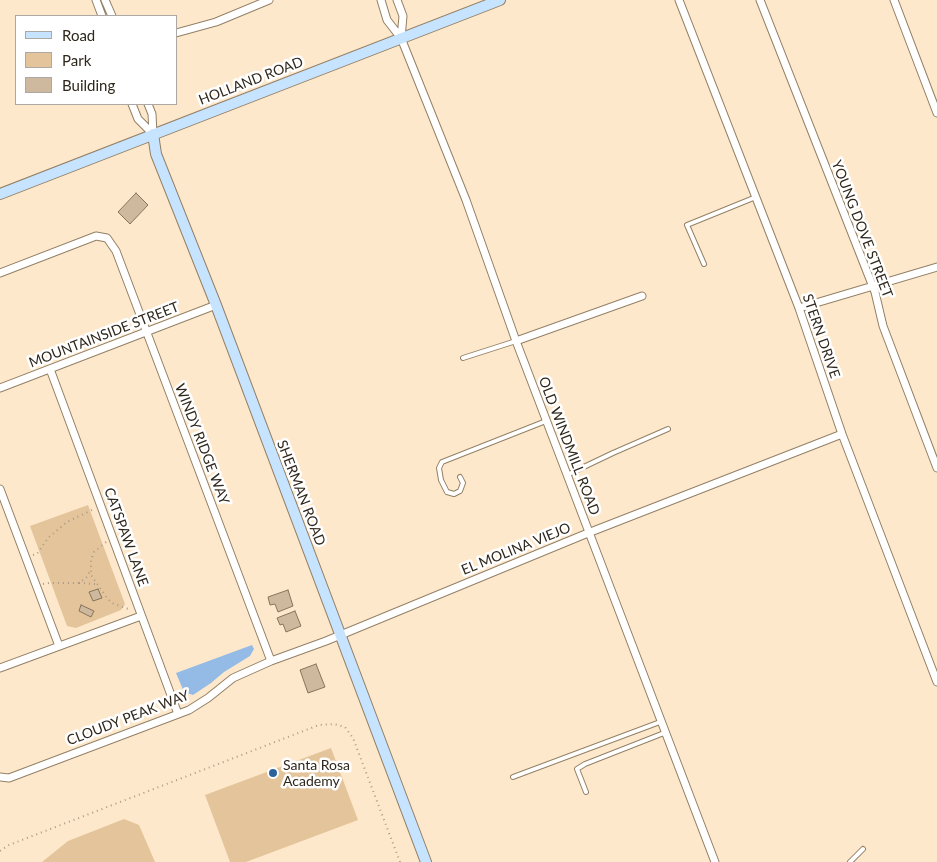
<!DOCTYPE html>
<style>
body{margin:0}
#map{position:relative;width:937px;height:862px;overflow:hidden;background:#fee8cb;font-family:Lato,sans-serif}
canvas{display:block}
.legend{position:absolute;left:15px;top:15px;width:162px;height:90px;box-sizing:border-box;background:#fff;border:1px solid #aca9a4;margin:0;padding:6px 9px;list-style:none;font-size:15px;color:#2f271c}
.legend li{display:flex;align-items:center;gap:10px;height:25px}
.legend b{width:25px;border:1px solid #aca9a4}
</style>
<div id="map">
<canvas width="937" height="862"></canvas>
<ul class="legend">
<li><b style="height:6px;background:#c6e3ff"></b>Road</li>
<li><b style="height:14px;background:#e4c49a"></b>Park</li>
<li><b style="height:14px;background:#ceb99e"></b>Building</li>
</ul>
</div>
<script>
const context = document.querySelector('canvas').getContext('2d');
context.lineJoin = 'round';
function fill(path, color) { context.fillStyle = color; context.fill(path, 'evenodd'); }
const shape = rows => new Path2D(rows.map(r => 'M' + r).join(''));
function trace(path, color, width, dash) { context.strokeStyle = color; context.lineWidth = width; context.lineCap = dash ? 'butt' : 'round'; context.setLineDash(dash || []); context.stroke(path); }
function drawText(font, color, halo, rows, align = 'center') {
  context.font = font + ' Lato,sans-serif'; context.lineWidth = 5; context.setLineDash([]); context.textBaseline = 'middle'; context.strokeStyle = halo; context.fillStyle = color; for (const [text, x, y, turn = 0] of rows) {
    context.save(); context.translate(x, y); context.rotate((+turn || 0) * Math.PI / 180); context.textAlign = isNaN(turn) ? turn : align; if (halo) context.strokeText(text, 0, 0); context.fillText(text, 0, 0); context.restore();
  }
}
fill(shape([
 [88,505,125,604,121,610,76,628,67,626,30,526],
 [331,748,358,820,246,862,230,862,205,795],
 [124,819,139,825,155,862,42,862,68,841]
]), '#e4c49a');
fill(shape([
 [252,645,254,649,250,656,224,672,211,683,193,695,184,692,176,673]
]), '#93bbe6');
const building = shape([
 [136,193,148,205,130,224,118,212,136,193],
 [98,589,102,598,93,601,89,592,98,589],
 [288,590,293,606,278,612,275,604,270,605,268,597,288,590],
 [81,605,94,611,91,617,79,611,81,605],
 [295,611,301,626,286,632,283,624,280,625,277,618,295,611],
 [316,664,325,687,308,693,300,670,316,664]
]);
fill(building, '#ceb99e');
trace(building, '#87745a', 1);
const lane = shape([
 [704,264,687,225,756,197],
 [463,358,516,341],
 [567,475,613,453,668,429],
 [460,477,463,483,460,491,454,494,447,492,441,480,439,468,442,462,546,421],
 [513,777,660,722],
 [586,792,577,769,585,764,664,733],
 [850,862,863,849]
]);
const street = shape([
 [96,0,102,16],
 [105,0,112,16],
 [381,0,387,20,401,38,466,200,516,341,715,862],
 [397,0,403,16,401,38],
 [679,0,799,308,842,434,937,682],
 [760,0,875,292,883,326,937,468],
 [894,0,937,113],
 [176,33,216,22,269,0],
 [132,104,138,119,153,134],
 [148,104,152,114,153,134],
 [0,273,96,236,107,238,116,251,271,661],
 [799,308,937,267],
 [516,341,642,296],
 [50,369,178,714],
 [0,388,216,305],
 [0,489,59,646],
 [0,668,141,616],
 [0,777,9,778,189,710,208,698,233,678,271,661,326,641,588,533,842,434]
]);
const secondary = shape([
 [153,134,156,154,216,305,426,862],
 [0,194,500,0]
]);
trace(lane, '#938066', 6);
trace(street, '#938066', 9);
trace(secondary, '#938066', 12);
trace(shape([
 [106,542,94,552,91,560,91,575,107,598,112,603,131,610],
 [33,555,37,554,48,538,67,522,94,509],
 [79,583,96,584],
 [43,584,49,583,79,583,87,577,90,571],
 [0,851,9,845,319,725,334,724,345,727,353,738,400,862]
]), '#aa9a84', 2, [1, 4]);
trace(lane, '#fff', 4);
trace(street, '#fff', 7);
trace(secondary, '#c6e3ff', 10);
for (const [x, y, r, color] of [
 [273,773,5,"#2b649c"]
]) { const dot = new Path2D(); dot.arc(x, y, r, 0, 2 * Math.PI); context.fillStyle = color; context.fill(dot); trace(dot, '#fff', 2); }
drawText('14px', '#2f271c', '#fff', [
 ["HOLLAND ROAD",251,81,-21],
 ["YOUNG DOVE STREET",862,229,69],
 ["MOUNTAINSIDE STREET",104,335,-21],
 ["STERN DRIVE",821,336,71],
 ["WINDY RIDGE WAY",202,444,69],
 ["OLD WINDMILL ROAD",569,446,69],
 ["SHERMAN ROAD",301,493,69],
 ["CATSPAW LANE",126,537,70],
 ["EL MOLINA VIEJO",516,549,-22],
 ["CLOUDY PEAK WAY",128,718,-21]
]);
drawText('14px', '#2f271c', '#fff', [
 ["Santa Rosa",283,765],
 ["Academy",283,781]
], 'left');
</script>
